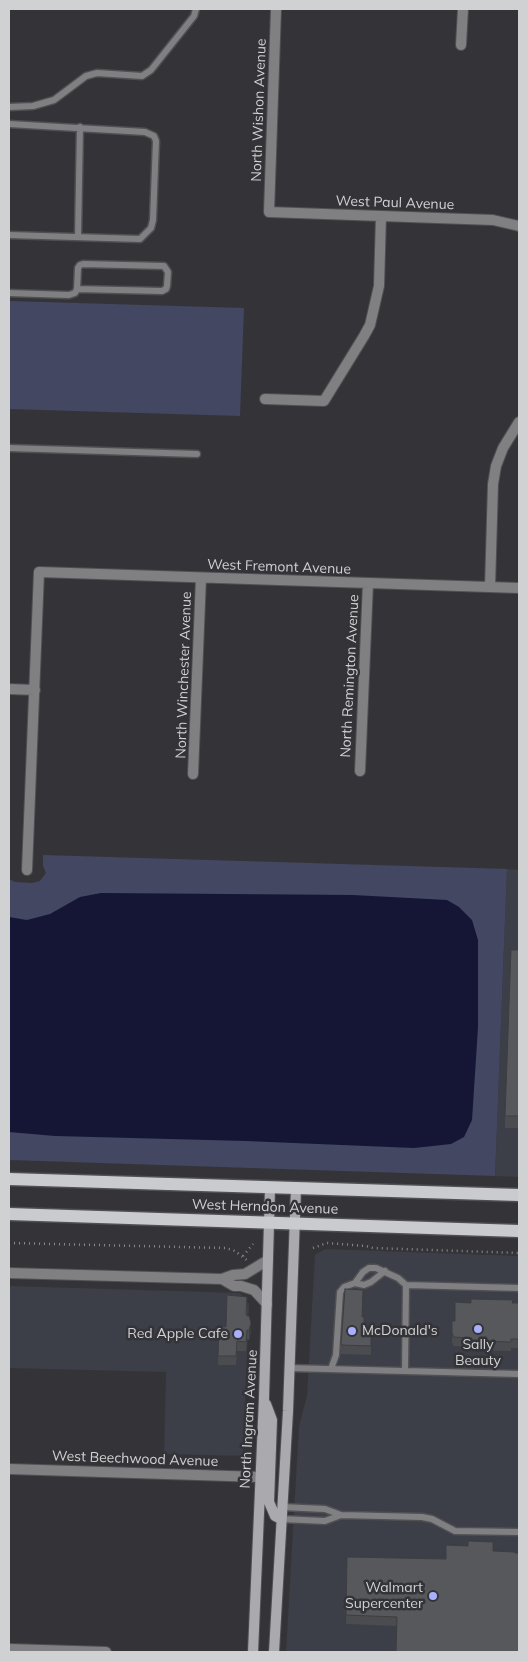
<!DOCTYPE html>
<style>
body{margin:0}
#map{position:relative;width:528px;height:1661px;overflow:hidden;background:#343438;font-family:Mulish,sans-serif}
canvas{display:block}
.frame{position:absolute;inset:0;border:10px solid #d0d1d3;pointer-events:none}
</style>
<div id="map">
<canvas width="528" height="1661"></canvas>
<div class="frame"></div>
</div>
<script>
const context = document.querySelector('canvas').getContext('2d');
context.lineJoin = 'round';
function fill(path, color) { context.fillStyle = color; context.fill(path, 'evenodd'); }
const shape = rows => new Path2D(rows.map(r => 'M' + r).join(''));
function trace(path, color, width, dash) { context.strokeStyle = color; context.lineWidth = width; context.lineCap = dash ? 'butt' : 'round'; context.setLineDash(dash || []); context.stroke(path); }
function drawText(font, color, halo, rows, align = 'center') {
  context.font = font + ' Mulish,sans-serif'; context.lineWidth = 5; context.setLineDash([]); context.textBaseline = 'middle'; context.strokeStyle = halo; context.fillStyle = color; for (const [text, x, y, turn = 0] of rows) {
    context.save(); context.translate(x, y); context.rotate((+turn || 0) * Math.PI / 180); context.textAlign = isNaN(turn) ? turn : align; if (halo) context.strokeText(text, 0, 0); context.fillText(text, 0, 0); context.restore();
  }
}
fill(shape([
 [507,869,519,870,519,1177,495,1176],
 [325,1249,519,1256,519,1652,286,1652,299,1426,307,1396,315,1255],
 [9,1286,240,1293,249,1304,243,1456,164,1454,166,1372,9,1368]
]), '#3c3e48');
fill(shape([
 [9,301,244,308,240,416,9,409],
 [43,855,507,869,495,1176,9,1160,9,879,15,882,32,883,40,881,46,873,43,866]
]), '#434762');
fill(shape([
 [101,893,353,895,447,900,459,907,472,920,478,940,478,1027,472,1120,464,1137,451,1144,414,1148,246,1141,55,1136,9,1132,9,917,27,920,50,914,80,897]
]), '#151636');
const lane = shape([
 [9,107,33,106,54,100,86,76,97,73,142,76,151,70,194,16,196,9],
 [9,124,145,132,154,136,156,141,153,220,151,228,140,239,9,235],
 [78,236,80,127],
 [9,293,69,295,75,293,77,289,78,268,80,265,83,264,164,266,168,272,167,286,166,289,162,291,77,289],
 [9,448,197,454],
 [355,1283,363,1272,369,1268,376,1268,398,1278,406,1285,519,1288],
 [289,1368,519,1374],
 [331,1369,336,1355,340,1292,344,1287,355,1283,364,1285,371,1282,385,1271],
 [405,1371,406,1285],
 [341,1515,422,1517,432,1519,455,1531,519,1532],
 [281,1519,325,1521,341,1515,325,1509,282,1507]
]);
const street = shape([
 [276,9,269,212,493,220,519,226],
 [461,45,463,9],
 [265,399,324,401,364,336,370,325,379,286,381,216],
 [490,587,493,484,496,466,503,448,519,422],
 [9,689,35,690],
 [360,771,368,583],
 [193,774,201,578],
 [27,870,39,572,519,588],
 [9,1273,222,1279,233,1275,245,1274,268,1260],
 [222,1279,234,1286,241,1286,254,1290,267,1304],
 [9,1469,260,1477],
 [9,1649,106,1652]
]);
const secondary = shape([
 [266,1404,272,1420,269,1502,275,1516,281,1519],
 [253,1652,264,1398,270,1188],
 [274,1652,288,1411,296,1188]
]);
const primary = shape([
 [9,1179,519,1195],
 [9,1214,519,1231]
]);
trace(lane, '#505054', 9);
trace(street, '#505054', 12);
trace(secondary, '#505054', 12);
trace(primary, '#505054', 15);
trace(shape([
 [9,1243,226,1248,235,1251,248,1261],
 [313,1248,327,1243,366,1246,373,1248,519,1253],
 [243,1256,253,1244]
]), '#898a8d', 2.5, [1, 4]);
trace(lane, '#808082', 6);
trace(street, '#808082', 10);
trace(secondary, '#aaaaae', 10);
trace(primary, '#cacbcf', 12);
fill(shape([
 [519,950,519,1128,505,1128,505,1116],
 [512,1303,519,1303,519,1348,511,1348,511,1351,470,1350,470,1347,453,1346,453,1344,452,1343,452,1334,455,1321],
 [247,1306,247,1316,251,1332,249,1340,247,1339,246,1351,237,1351,236,1365,218,1365,219,1326,226,1327],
 [362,1317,364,1326,371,1327,371,1355,341,1354,341,1345],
 [493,1551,515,1553,397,1626,346,1624,347,1557,446,1559]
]), '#4b4c4f');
fill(shape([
 [251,1323,251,1332,249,1340,249,1330]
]), '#3d3e40');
const building = shape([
 [511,950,519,950,519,1116,505,1116,511,950],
 [345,1289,363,1290,362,1317,364,1317,364,1326,371,1327,371,1346,341,1345,345,1289],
 [227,1295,247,1297,246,1314,247,1316,249,1316,251,1323,249,1330,247,1330,246,1342,237,1341,236,1356,218,1356,219,1326,226,1327,227,1295],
 [471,1299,513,1300,512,1303,519,1303,519,1339,511,1339,511,1342,470,1341,470,1338,453,1337,453,1334,452,1334,452,1321,455,1321,455,1302,471,1303,471,1299],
 [468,1541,493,1542,493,1551,515,1552,515,1553,519,1553,519,1652,396,1652,397,1617,346,1615,347,1557,446,1559,446,1545,468,1546,468,1541]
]);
fill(building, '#57585c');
trace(building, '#3d3e40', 1);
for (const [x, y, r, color] of [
 [478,1329,5,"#a8b0fc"],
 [352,1331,5,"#a8b0fc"],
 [238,1334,5,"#a8b0fc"],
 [433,1596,5,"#a8b0fc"]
]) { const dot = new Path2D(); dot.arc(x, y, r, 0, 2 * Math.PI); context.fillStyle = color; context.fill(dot); trace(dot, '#343438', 2); }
drawText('14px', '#d0d1d3', '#343438', [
 ["North Wishon Avenue",259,110,-88],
 ["West Paul Avenue",395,203,2],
 ["West Fremont Avenue",279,567,2],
 ["North Winchester Avenue",184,675,-88],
 ["North Remington Avenue",350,676,-87],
 ["West Herndon Avenue",265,1207,2],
 ["North Ingram Avenue",249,1419,-87],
 ["West Beechwood Avenue",135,1459,2]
]);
drawText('14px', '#d0d1d3', '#343438', [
 ["McDonald's",362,1331,"left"],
 ["Red Apple Cafe",228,1334],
 ["Sally",478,1345,"center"],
 ["Beauty",478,1361,"center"],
 ["Walmart",423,1588],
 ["Supercenter",423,1604]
], 'right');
</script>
